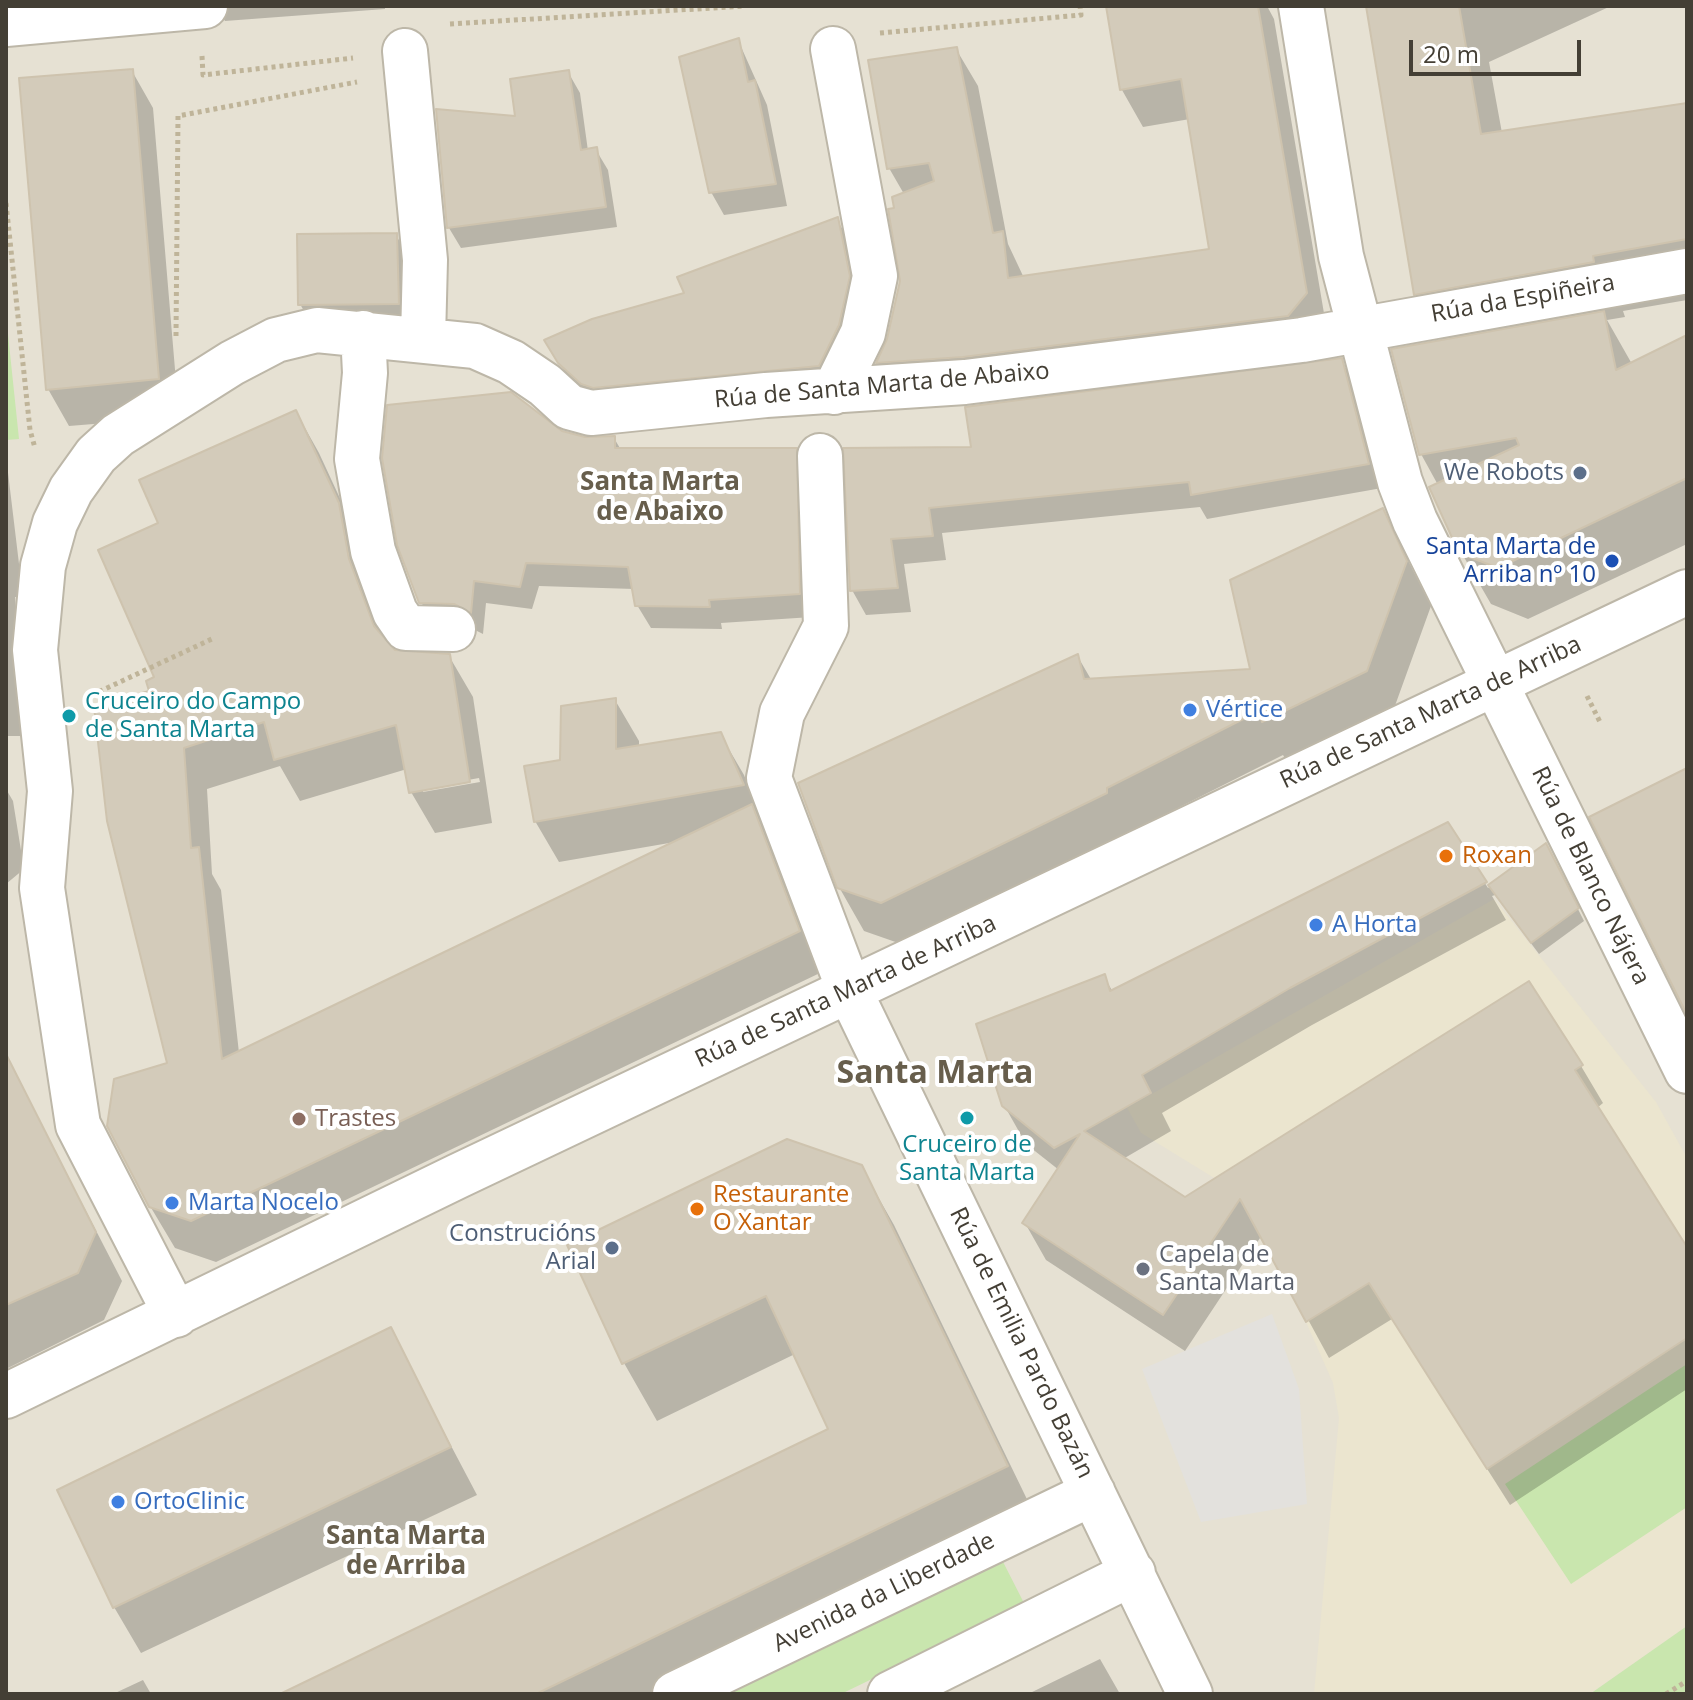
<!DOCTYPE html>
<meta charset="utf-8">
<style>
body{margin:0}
#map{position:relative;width:1693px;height:1700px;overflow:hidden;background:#f2efe5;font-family:"Open Sans",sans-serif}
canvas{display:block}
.frame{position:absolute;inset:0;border:8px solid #443f35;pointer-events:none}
.scale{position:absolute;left:1409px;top:40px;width:172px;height:36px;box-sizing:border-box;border:4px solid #443f35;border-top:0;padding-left:10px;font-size:24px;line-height:28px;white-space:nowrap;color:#443f35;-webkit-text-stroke:6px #fff;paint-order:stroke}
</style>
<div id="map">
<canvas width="1693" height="1700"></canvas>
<div class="frame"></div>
<div class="scale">20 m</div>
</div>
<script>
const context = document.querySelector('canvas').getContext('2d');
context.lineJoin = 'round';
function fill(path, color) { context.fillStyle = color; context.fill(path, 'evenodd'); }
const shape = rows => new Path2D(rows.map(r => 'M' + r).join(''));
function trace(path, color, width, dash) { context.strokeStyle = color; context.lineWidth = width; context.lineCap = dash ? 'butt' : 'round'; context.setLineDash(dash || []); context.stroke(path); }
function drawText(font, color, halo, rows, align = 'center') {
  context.font = font + ' "Open Sans",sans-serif'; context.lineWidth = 8; context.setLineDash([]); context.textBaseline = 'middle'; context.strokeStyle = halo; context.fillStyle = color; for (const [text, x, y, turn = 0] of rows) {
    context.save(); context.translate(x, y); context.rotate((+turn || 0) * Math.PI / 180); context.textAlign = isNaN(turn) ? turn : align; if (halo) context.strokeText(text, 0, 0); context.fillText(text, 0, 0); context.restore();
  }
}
fill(shape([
 [6,6,1687,6,1687,1694,6,1694]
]), '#e6e1d3');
fill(shape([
 [1494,899,1656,1102,1687,1158,1687,1626,1590,1694,1314,1694,1339,1418,1333,1383,1306,1322,1237,1192,1141,1133,1127,1108]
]), '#ebe5cf');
fill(shape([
 [6,315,19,439,6,440],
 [1687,1364,1687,1507,1571,1584,1505,1484],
 [999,1554,1025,1605,841,1694,705,1694],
 [1687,1626,1687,1694,1590,1694]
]), '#c9e6ae');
fill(shape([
 [1272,1314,1299,1389,1307,1504,1201,1522,1142,1369]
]), '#e3e1dd');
fill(shape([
 [216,6,385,6,385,9,225,21],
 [1108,6,1267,6,1274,19,1327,331,900,400,878,363,889,339,902,281,897,210,904,194,889,168,956,49,978,86,1008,244,1024,278,1211,251,1190,119,1143,127,1122,90],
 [1369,6,1611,6,1489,62,1502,133,1687,107,1687,300,1623,311,1625,317,1607,320,1632,364,1687,337,1687,544,1528,619,1491,604,1461,552,1438,485,1421,454,1443,342,1415,294],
 [738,40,767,105,787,206,724,215,711,192],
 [132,71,153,108,179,417,69,426,48,389],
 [568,72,580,93,588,151,596,150,608,170,617,227,461,248,449,228,518,118],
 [837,220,850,242,862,300,831,389,607,410,573,386,547,341,687,294],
 [396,235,408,256,410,324,312,325,300,304],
 [1341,360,1355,385,1382,488,1207,519,1200,507,942,533,946,560,904,564,911,612,866,615,852,590,845,450,973,449],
 [296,412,319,453,362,546,372,602,388,646,394,652,449,656,473,697,492,823,435,833,411,792,407,769,300,801,280,766,207,789,212,874,221,890,239,1053,675,842,559,862,535,821,562,762,615,700,639,741,639,748,720,734,744,775,822,972,216,1262,175,1248,150,1206,170,1064,151,692,157,678,161,524],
 [479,778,480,782,423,792,423,788],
 [561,433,585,439,614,438,621,450,796,450,809,473,812,617,721,623,722,629,651,628,637,605,634,589,539,586,532,609,486,603,483,634,469,627,435,626,421,602],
 [6,456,23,597,15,597,25,736,6,736],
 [1383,511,1431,606,1392,714,1288,764,1283,755,1130,832,1131,837,907,946,864,931,839,887,1078,657,1092,681,1252,671],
 [6,789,13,801,24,869,6,884],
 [1447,824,1488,888,1546,846,1584,921,1539,954,1495,895,1492,896,1506,920,1312,1025,1162,1113,1171,1131,1123,1159,1185,1199,1581,1066,1603,1103,1597,1108,1687,1251,1687,1389,1510,1505,1392,1319,1329,1358,1262,1235,1185,1351,1046,1260,1025,1223,1059,1170,1026,1144,1004,1105,1104,977,1113,992],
 [6,1056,122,1281,104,1320,6,1369],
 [861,1167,894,1225,1039,1524,687,1694,285,1694,831,1430,795,1354,657,1421,624,1363,569,1246],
 [390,1330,477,1495,141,1653,114,1607],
 [1100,1659,1120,1694,1028,1694],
 [143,1680,151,1694,113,1694]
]), '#0003');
const building = shape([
 [1106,6,1258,6,1307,293,1288,316,963,357,876,363,887,339,900,281,888,209,894,208,892,197,934,181,929,163,887,169,868,60,957,47,993,233,1003,231,1008,278,1209,249,1181,79,1120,90,1106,6],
 [1366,6,1459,6,1481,134,1687,103,1687,239,1593,256,1594,262,1414,295,1366,6],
 [739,38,748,82,755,80,776,184,709,193,679,57,739,38],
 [133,69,159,379,46,390,19,78,133,69],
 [569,70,581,150,597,147,606,207,447,228,436,109,515,116,510,79,569,70],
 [838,217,850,276,839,325,819,366,593,388,581,384,558,363,544,340,592,319,684,293,677,277,838,217],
 [397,233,399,304,298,305,297,234,397,233],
 [1604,311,1616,370,1687,335,1687,478,1498,568,1459,553,1429,487,1519,445,1516,438,1419,455,1391,349,1604,311],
 [1342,358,1369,464,1191,495,1189,482,929,508,933,536,891,539,898,588,850,591,843,448,971,447,965,407,1342,358],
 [511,392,562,431,585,437,615,436,615,448,797,448,800,594,709,600,710,607,635,606,628,567,526,563,520,587,474,581,471,613,454,604,419,603,397,545,382,458,387,405,511,392],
 [296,410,339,503,349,559,374,626,395,650,450,654,470,782,409,793,396,725,274,760,264,722,184,748,191,848,199,847,222,1059,752,804,800,931,191,1221,149,1207,107,1126,114,1079,167,1063,107,821,94,707,149,691,146,681,154,677,98,550,158,523,139,480,296,410],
 [1383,508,1407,561,1367,671,1262,722,1259,711,1107,788,1107,793,881,903,837,888,798,783,1078,654,1084,679,1250,669,1230,580,1383,508],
 [616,698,616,749,721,732,744,785,534,822,524,766,560,760,561,706,616,698],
 [1687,768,1687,1015,1589,817,1687,768],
 [1448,822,1487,882,1290,988,1142,1075,1151,1093,1084,1131,1185,1197,1529,981,1583,1065,1575,1070,1687,1247,1687,1338,1487,1469,1369,1283,1306,1322,1240,1199,1163,1315,1022,1223,1080,1134,1054,1148,1002,1106,976,1024,1105,974,1110,991,1448,822],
 [1546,843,1579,908,1531,943,1488,885,1546,843],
 [6,1054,96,1232,78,1273,6,1305,6,1054],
 [787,1139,862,1165,1008,1466,536,1694,280,1694,828,1429,766,1296,622,1364,567,1245,787,1139],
 [391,1327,451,1447,113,1608,57,1490,391,1327]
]);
fill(building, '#d3cbba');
trace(building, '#cec3ae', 2);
const minor = shape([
 [1301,6,1341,256,1400,482,1415,521,1687,1071],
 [6,24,205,6],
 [833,49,875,276,863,333,834,392],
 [405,51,425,260,423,339],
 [363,333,365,373,357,459,373,551,395,612,406,628,453,629],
 [820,456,826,626,782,713,769,778,850,992,1190,1694],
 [176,1315,78,1125,42,888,50,791,35,650,43,566,55,523,71,490,96,455,118,435,232,363,276,340,317,330,475,346,511,362,545,385,569,407,591,413,766,395,965,382,1302,340,1687,271],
 [6,1396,458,1176,1687,592],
 [675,1694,1093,1493],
 [890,1694,1133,1573]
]);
trace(minor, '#bdb7a8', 48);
trace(shape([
 [450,24,745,6],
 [880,33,1081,15,1080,6],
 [202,56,203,75,353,58],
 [6,203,30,430,35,448],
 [176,336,178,116,357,82],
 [92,695,214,638],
 [1587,696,1601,724],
 [1666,1694,1687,1681]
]), '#bfb499', 5, [4, 4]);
trace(minor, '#fff', 44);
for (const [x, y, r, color] of [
 [1580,473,8,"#5c6f8a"],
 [1612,561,8,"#1a4fb4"],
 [1190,710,8,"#3f7fe0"],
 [69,716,8,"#0f9aa8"],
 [1446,856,8,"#e8710a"],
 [1316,925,8,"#3f7fe0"],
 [967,1118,8,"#0f9aa8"],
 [299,1119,8,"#8d6e63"],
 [172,1203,8,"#3f7fe0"],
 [697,1209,8,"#e8710a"],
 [612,1248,8,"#5c6f8a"],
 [1143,1269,8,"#6b7280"],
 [118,1502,8,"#3f7fe0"]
]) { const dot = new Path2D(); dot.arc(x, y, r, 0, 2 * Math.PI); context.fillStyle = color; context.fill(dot); trace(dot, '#fff', 3); }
drawText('24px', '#443f35', '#fff', [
 ["Rúa da Espiñeira",1523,299,-10],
 ["Rúa de Santa Marta de Abaixo",882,386,-5],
 ["Rúa de Santa Marta de Arriba",1431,713,-25],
 ["Rúa de Blanco Nájera",1590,876,64],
 ["Rúa de Santa Marta de Arriba",846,992,-25],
 ["Rúa de Emilia Pardo Bazán",1021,1343,64],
 ["Avenida da Liberdade",884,1593,-26]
]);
drawText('24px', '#4e5e75', '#fff', [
 ["We Robots",1564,473],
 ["Construcións",596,1234],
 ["Arial",596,1262]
], 'right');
drawText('24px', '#164399', '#fff', [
 ["Santa Marta de",1596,547],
 ["Arriba nº 10",1596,575]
], 'right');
drawText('24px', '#0d838f', '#fff', [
 ["Cruceiro do Campo",85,702],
 ["de Santa Marta",85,730],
 ["Cruceiro de",967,1145,"center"],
 ["Santa Marta",967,1173,"center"]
], 'left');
drawText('24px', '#366cbe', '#fff', [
 ["Vértice",1206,710],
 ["A Horta",1332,925],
 ["Marta Nocelo",188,1203],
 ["OrtoClinic",134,1502]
], 'left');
drawText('24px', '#c56008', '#fff', [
 ["Roxan",1462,856],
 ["Restaurante",713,1195],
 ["O Xantar",713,1223]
], 'left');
drawText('24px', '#785e54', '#fff', [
 ["Trastes",315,1119]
], 'left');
drawText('24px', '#5b616d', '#fff', [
 ["Capela de",1159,1255],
 ["Santa Marta",1159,1283]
], 'left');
drawText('bold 26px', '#675e4c', '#fff', [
 ["Santa Marta",660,483],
 ["de Abaixo",660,513],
 ["Santa Marta",406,1537],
 ["de Arriba",406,1567]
]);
drawText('bold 32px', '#675e4c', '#fff', [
 ["Santa Marta",935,1074]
]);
</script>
